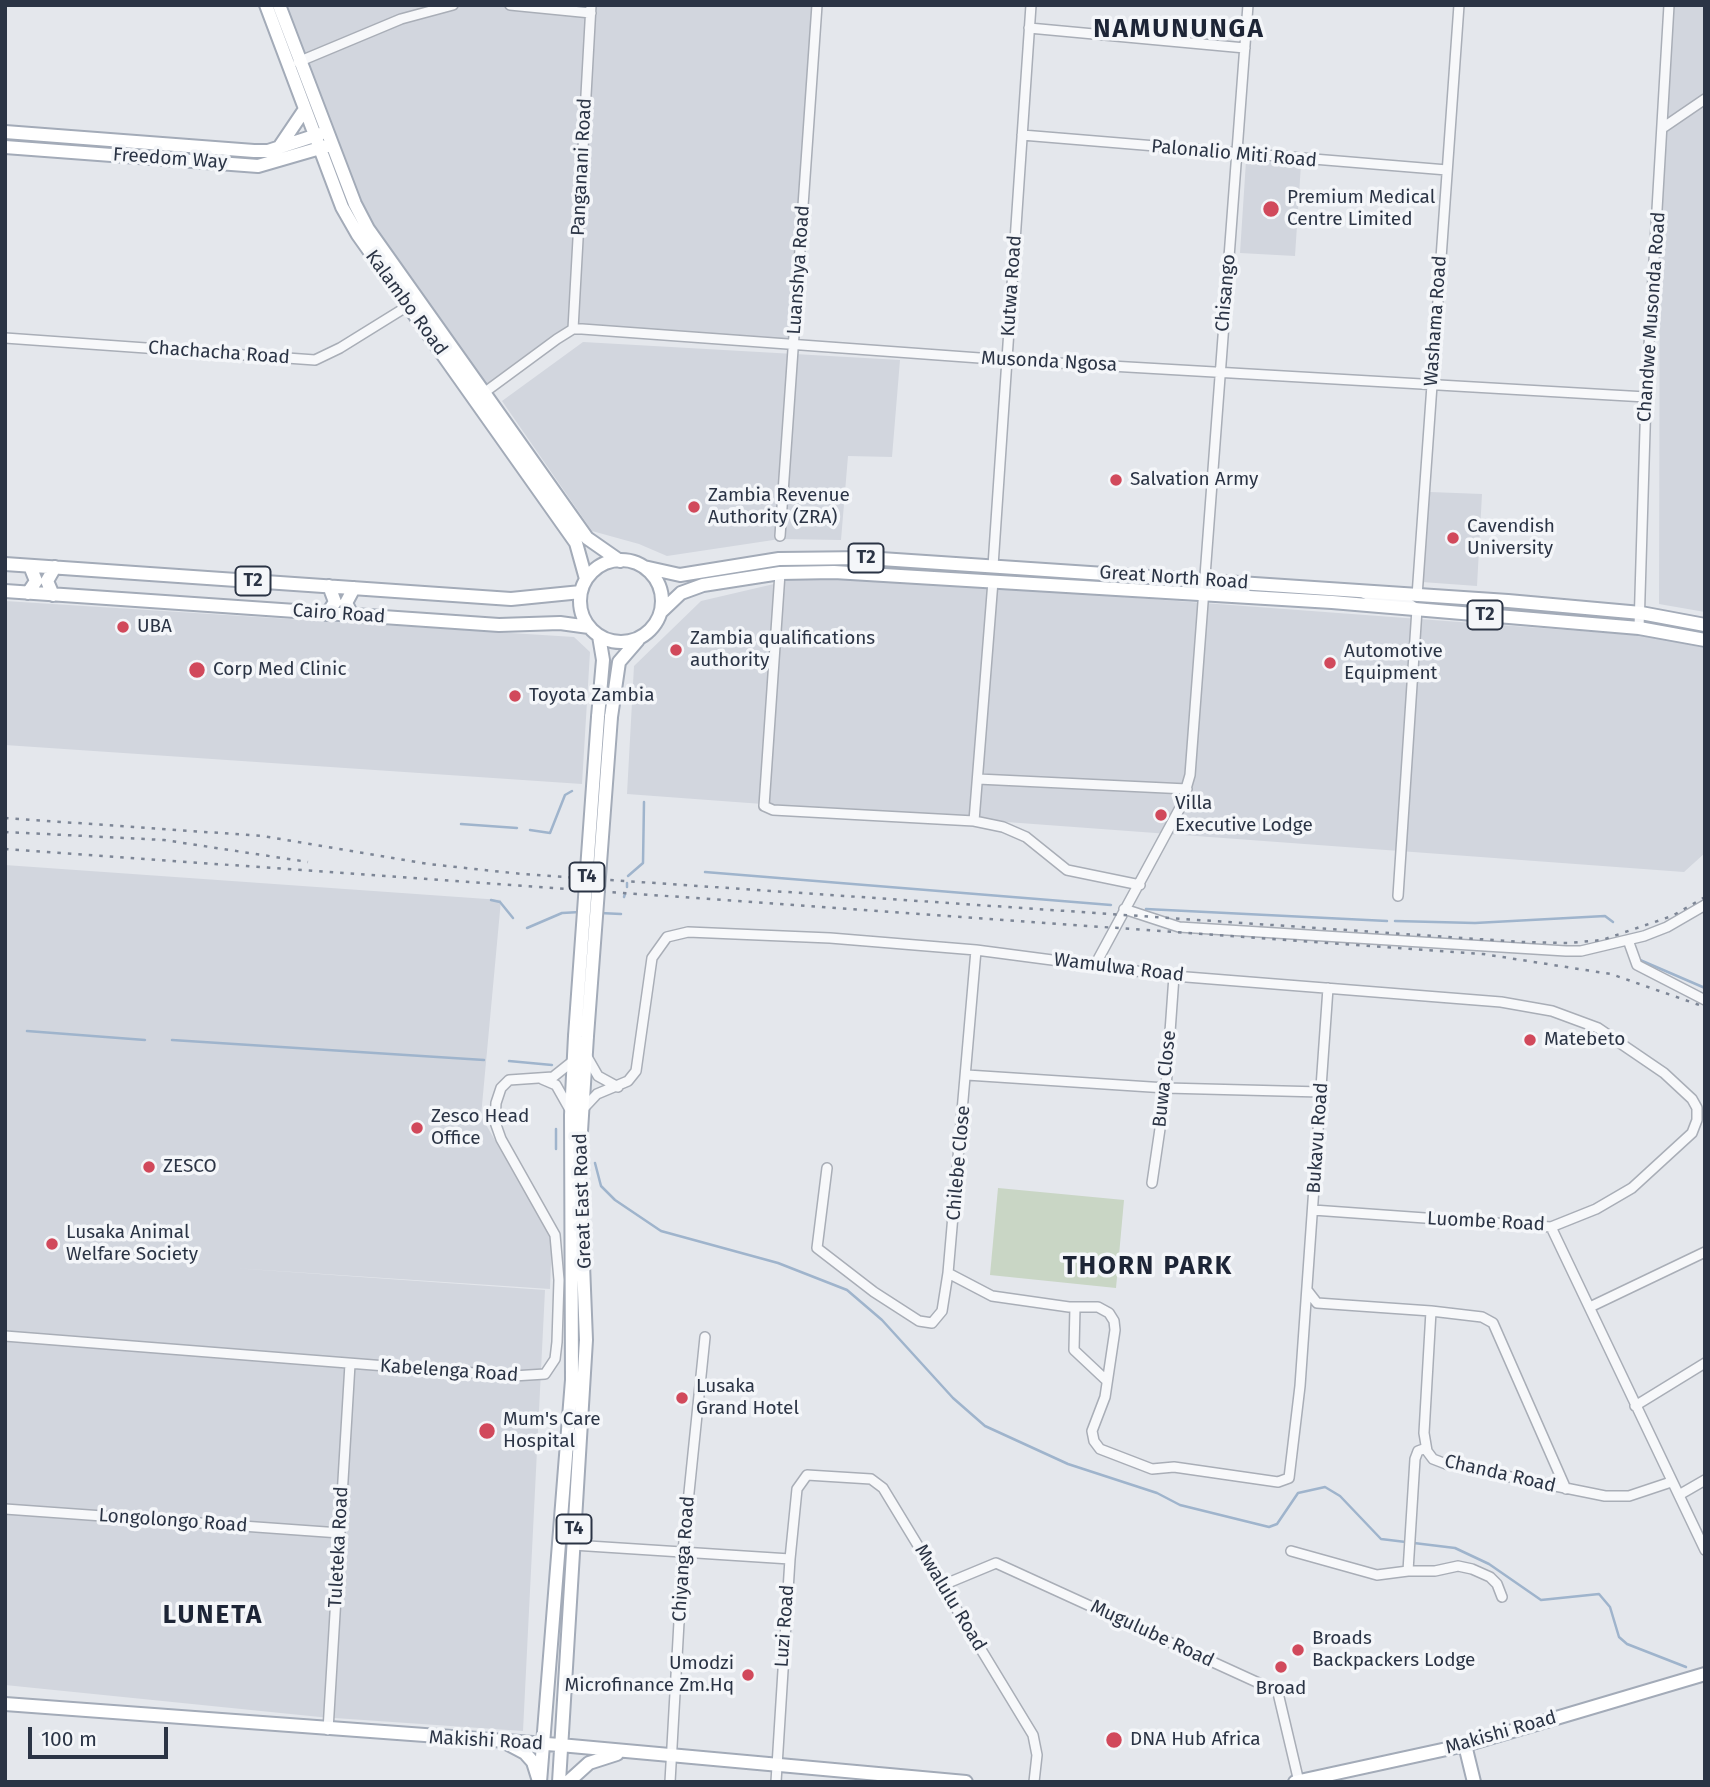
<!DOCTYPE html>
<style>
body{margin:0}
#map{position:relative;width:1710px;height:1787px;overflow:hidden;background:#e4e7ec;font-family:"Fira Sans",sans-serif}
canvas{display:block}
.frame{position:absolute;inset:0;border:7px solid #2b3445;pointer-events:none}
.scale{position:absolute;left:28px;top:1727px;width:140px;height:32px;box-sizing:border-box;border:4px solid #2b3445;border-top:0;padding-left:9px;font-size:21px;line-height:24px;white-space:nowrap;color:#2b3445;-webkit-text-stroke:5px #f4f6f9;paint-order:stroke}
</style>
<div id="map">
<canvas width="1710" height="1787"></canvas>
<div class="frame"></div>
<div class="scale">100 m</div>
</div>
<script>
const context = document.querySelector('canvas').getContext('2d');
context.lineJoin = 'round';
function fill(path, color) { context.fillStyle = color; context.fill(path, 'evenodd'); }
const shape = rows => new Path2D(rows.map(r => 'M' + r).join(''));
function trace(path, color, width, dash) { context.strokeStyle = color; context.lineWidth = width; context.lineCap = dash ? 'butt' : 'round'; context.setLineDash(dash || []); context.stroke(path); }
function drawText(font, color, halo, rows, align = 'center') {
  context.font = font + ' "Fira Sans",sans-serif'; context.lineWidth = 7; context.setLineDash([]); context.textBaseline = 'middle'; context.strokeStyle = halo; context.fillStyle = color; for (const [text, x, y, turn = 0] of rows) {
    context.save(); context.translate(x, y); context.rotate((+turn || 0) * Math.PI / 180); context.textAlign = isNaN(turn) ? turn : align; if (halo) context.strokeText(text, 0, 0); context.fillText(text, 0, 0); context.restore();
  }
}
fill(shape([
 [285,5,818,5,795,340,573,326,480,401,362,234],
 [1666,5,1705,5,1705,612,1659,604,1660,129],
 [1246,161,1301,164,1295,256,1240,253],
 [583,342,900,360,892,457,848,456,841,540,780,539,667,556,639,544,592,531,502,401],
 [1430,492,1482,494,1477,586,1422,582],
 [791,580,894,580,1648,636,1705,648,1705,853,1684,872,627,794,634,666,701,601],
 [5,601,574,637,590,652,582,784,5,745],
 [5,865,501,900,481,1116,552,1239,550,1289,233,1268,545,1290,523,1731,320,1717,5,1685]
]), '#d2d6de');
fill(shape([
 [998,1188,1124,1200,1116,1288,990,1275]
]), '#c9d6c5');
trace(shape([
 [461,824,517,828],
 [530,830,550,833,565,795,572,791],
 [705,872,1111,905],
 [628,876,643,863,644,802],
 [627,887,627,883],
 [624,897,625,894],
 [491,900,500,902,513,918],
 [1146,909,1387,921],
 [600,913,621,914],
 [1395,921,1475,923,1605,916,1613,922],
 [527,928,562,913,580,912],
 [1640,960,1705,988],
 [27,1031,145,1040],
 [172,1040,484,1060],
 [509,1061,552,1065],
 [556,1129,556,1149],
 [595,1163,601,1186,615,1200,661,1231,778,1263,847,1290,882,1320,953,1398,985,1426,1068,1464,1157,1493,1180,1505,1269,1527,1277,1524,1298,1493,1325,1487,1340,1496,1381,1539,1455,1548,1489,1564,1541,1600,1599,1594,1610,1607,1619,1637,1627,1644,1686,1667]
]), '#9fb4cc', 2.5);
const minor = shape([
 [510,5,591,13],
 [1029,28,1245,48],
 [298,62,401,19,453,5],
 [1664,127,1705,99],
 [1022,135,1447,170],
 [573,329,591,5],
 [5,338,315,360,340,348,411,304],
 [481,395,557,339,573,329,582,329,1007,360,1646,397],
 [780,536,817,5],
 [993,566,1031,5],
 [780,573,764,806,773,810,974,821,993,581],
 [1363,593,1376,599,1408,603,1417,609,1398,896],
 [1417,596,1459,5],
 [1639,628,1646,397,1669,5],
 [978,779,1187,789],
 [974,821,1003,827,1026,837,1067,870,1140,885],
 [1124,909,1179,927,1566,951,1581,951,1644,936,1667,927,1705,905],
 [1628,940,1637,965,1705,1000],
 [1095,965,1181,806,1190,775,1248,5],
 [586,1055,598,1076,618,1087],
 [967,1075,1166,1088,1321,1092],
 [542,1079,556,1085,569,1108],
 [582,1110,597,1094,628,1081,636,1071,652,958,667,937,688,932,830,938,976,950,1174,976,1501,1002,1552,1011,1598,1028,1664,1073,1692,1099,1697,1108,1697,1120,1692,1133,1632,1188,1596,1209,1551,1227,1313,1210],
 [827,1168,817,1248,874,1292,919,1321,932,1323,942,1311,948,1273,976,950],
 [1152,1183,1166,1088,1174,976],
 [1551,1227,1705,1550],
 [948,1273,992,1296,1069,1307,1098,1307,1109,1313,1114,1321,1115,1330,1105,1397,1092,1431,1094,1441,1100,1449,1152,1469,1174,1467,1278,1482,1289,1478,1300,1386,1328,988],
 [1307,1290,1317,1303,1431,1311,1482,1317,1493,1323,1566,1489],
 [1075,1307,1074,1350,1107,1381],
 [1590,1307,1705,1252],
 [1431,1311,1424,1433,1427,1451,1433,1459,1446,1464,1605,1496,1629,1496,1671,1482],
 [5,1336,513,1376,545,1374,555,1359,557,1342,559,1280,555,1235,501,1139,495,1122,496,1103,501,1088,509,1080,553,1077,573,1061],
 [1635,1406,1705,1363],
 [1679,1495,1705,1480],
 [5,1509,340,1533],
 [573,1545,790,1559],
 [1291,1551,1377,1575,1408,1571,1415,1459,1418,1451,1426,1448],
 [1408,1571,1435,1571,1458,1566,1472,1569,1490,1577,1497,1584,1502,1597],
 [943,1585,996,1563,1274,1690,1278,1693,1299,1782],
 [328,1730,350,1364],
 [670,1782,683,1551,705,1337],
 [776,1782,790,1559,797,1489,807,1475,871,1479,883,1488,1033,1735,1037,1755,1034,1782]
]);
const major = shape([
 [266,5,342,207,358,235,576,543,586,579],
 [279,5,355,204,368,229,587,538,620,561],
 [5,132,254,151,268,151,320,134],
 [280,146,305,109],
 [5,147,258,166,327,146],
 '580 601a41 41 0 1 1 82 0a41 41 0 1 1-82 0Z',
 [5,564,511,599,581,592],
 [644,567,680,575,779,559,866,558,1508,601,1641,613,1705,625],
 [5,591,499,625,560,623,589,627],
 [28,593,36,581,30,566],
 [53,595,47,581,55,567],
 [661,612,681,593,703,585,780,573,834,572,1332,602,1639,628,1705,640],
 [327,614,335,602,329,586],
 [352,615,346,603,354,588],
 [598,717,603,660,599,636],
 [611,717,619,662,638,640],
 [5,1704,560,1745,966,1782],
 [508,1744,525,1753,533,1762,538,1778],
 [1465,1745,1474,1782],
 [540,1782,572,1380,571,1115,575,1036],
 [559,1782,586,1340,579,1163,587,1036],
 [568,1782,589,1763,617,1754],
 [1295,1782,1465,1745,1705,1674]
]);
trace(minor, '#a9aeb7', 12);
trace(major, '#a3abb8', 16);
trace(minor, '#f7f8fa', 9);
trace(major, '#fff', 12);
trace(shape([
 [5,818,263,836,428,864,522,874,1522,942,1569,943,1602,940,1672,916,1705,897],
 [5,832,164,840,308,862],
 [5,849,1483,954,1611,974,1705,1007]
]), '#7d8696', 2.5, [3.5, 7]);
const majorBridge = shape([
 [575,1036,598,717],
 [587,1036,611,717]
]);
trace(majorBridge, '#a3abb8', 16, []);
trace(majorBridge, '#fff', 12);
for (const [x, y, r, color] of [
 [1271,209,9,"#d1495b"],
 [1116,480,7,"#d1495b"],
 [694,507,7,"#d1495b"],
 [1453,538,7,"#d1495b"],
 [123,627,7,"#d1495b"],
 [676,650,7,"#d1495b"],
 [1330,663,7,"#d1495b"],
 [197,670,9,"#d1495b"],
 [515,696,7,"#d1495b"],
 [1161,815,7,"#d1495b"],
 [1530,1040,7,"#d1495b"],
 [417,1128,7,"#d1495b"],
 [149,1167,7,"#d1495b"],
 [52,1244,7,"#d1495b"],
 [682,1398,7,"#d1495b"],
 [487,1431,9,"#d1495b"],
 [1298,1650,7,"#d1495b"],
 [1281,1667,7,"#d1495b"],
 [748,1675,7,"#d1495b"],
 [1114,1740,9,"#d1495b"]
]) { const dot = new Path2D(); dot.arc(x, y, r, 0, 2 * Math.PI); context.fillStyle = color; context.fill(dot); trace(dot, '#f4f6f9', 2.5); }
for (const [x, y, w] of [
 [866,558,35],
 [253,581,35],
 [1485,615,35],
 [587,877,35],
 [574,1529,35]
]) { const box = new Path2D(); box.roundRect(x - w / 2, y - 14.5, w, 29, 5); context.fillStyle = '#f4f6f9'; context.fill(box); trace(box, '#2b3445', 2); }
drawText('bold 18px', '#2b3445', null, [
 ["T2",866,558],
 ["T2",253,581],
 ["T2",1485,615],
 ["T4",587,877],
 ["T4",574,1529]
]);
drawText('19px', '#2b3445', '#f4f6f9', [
 ["Palonalio Miti Road",1234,154,5],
 ["Freedom Way",170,159,4],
 ["Panganani Road",582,167,-87],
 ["Luanshya Road",799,270,-86],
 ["Kutwa Road",1012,286,-86],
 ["Chisango",1226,293,-85],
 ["Kalambo Road",406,303,54],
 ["Chandwe Musonda Road",1652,317,-86],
 ["Washama Road",1436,321,-86],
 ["Chachacha Road",219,353,4],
 ["Musonda Ngosa",1049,362,3],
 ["Great North Road",1174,578,4],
 ["Cairo Road",339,614,4],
 ["Wamulwa Road",1119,968,7],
 ["Buwa Close",1165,1079,-84],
 ["Bukavu Road",1318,1138,-86],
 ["Chilebe Close",959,1163,-85],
 ["Great East Road",583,1201,-92],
 ["Luombe Road",1486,1222,3],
 ["Kabelenga Road",449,1371,4],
 ["Chanda Road",1500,1474,13],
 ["Longolongo Road",173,1521,4],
 ["Tuleteka Road",339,1547,-87],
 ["Chiyanga Road",684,1559,-86],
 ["Mwalulu Road",950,1598,59],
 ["Luzi Road",785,1626,-86],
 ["Mugulube Road",1152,1634,25],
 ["Makishi Road",1501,1733,-16],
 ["Makishi Road",486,1741,3]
]);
drawText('19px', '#2b3445', '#f4f6f9', [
 ["Premium Medical",1287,198],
 ["Centre Limited",1287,220],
 ["Salvation Army",1130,480],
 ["Zambia Revenue",708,496],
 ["Authority (ZRA)",708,518],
 ["Cavendish",1467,527],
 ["University",1467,549],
 ["UBA",137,627],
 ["Zambia qualifications",690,639],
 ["authority",690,661],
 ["Automotive",1344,652],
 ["Equipment",1344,674],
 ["Corp Med Clinic",213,670],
 ["Toyota Zambia",529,696],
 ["Villa",1175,804],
 ["Executive Lodge",1175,826],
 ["Matebeto",1544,1040],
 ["Zesco Head",431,1117],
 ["Office",431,1139],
 ["ZESCO",163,1167],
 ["Lusaka Animal",66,1233],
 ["Welfare Society",66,1255],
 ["Lusaka",696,1387],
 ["Grand Hotel",696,1409],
 ["Mum's Care",503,1420],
 ["Hospital",503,1442],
 ["Broads",1312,1639],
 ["Backpackers Lodge",1312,1661],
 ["Umodzi",734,1664,"right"],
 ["Microfinance Zm.Hq",734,1686,"right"],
 ["Broad",1281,1689,"center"],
 ["DNA Hub Africa",1130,1740]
], 'left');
context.letterSpacing = '2px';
drawText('bold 26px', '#1d2536', '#f4f6f9', [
 ["NAMUNUNGA",1179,30],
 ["THORN PARK",1148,1267],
 ["LUNETA",213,1616]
]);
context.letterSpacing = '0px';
</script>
